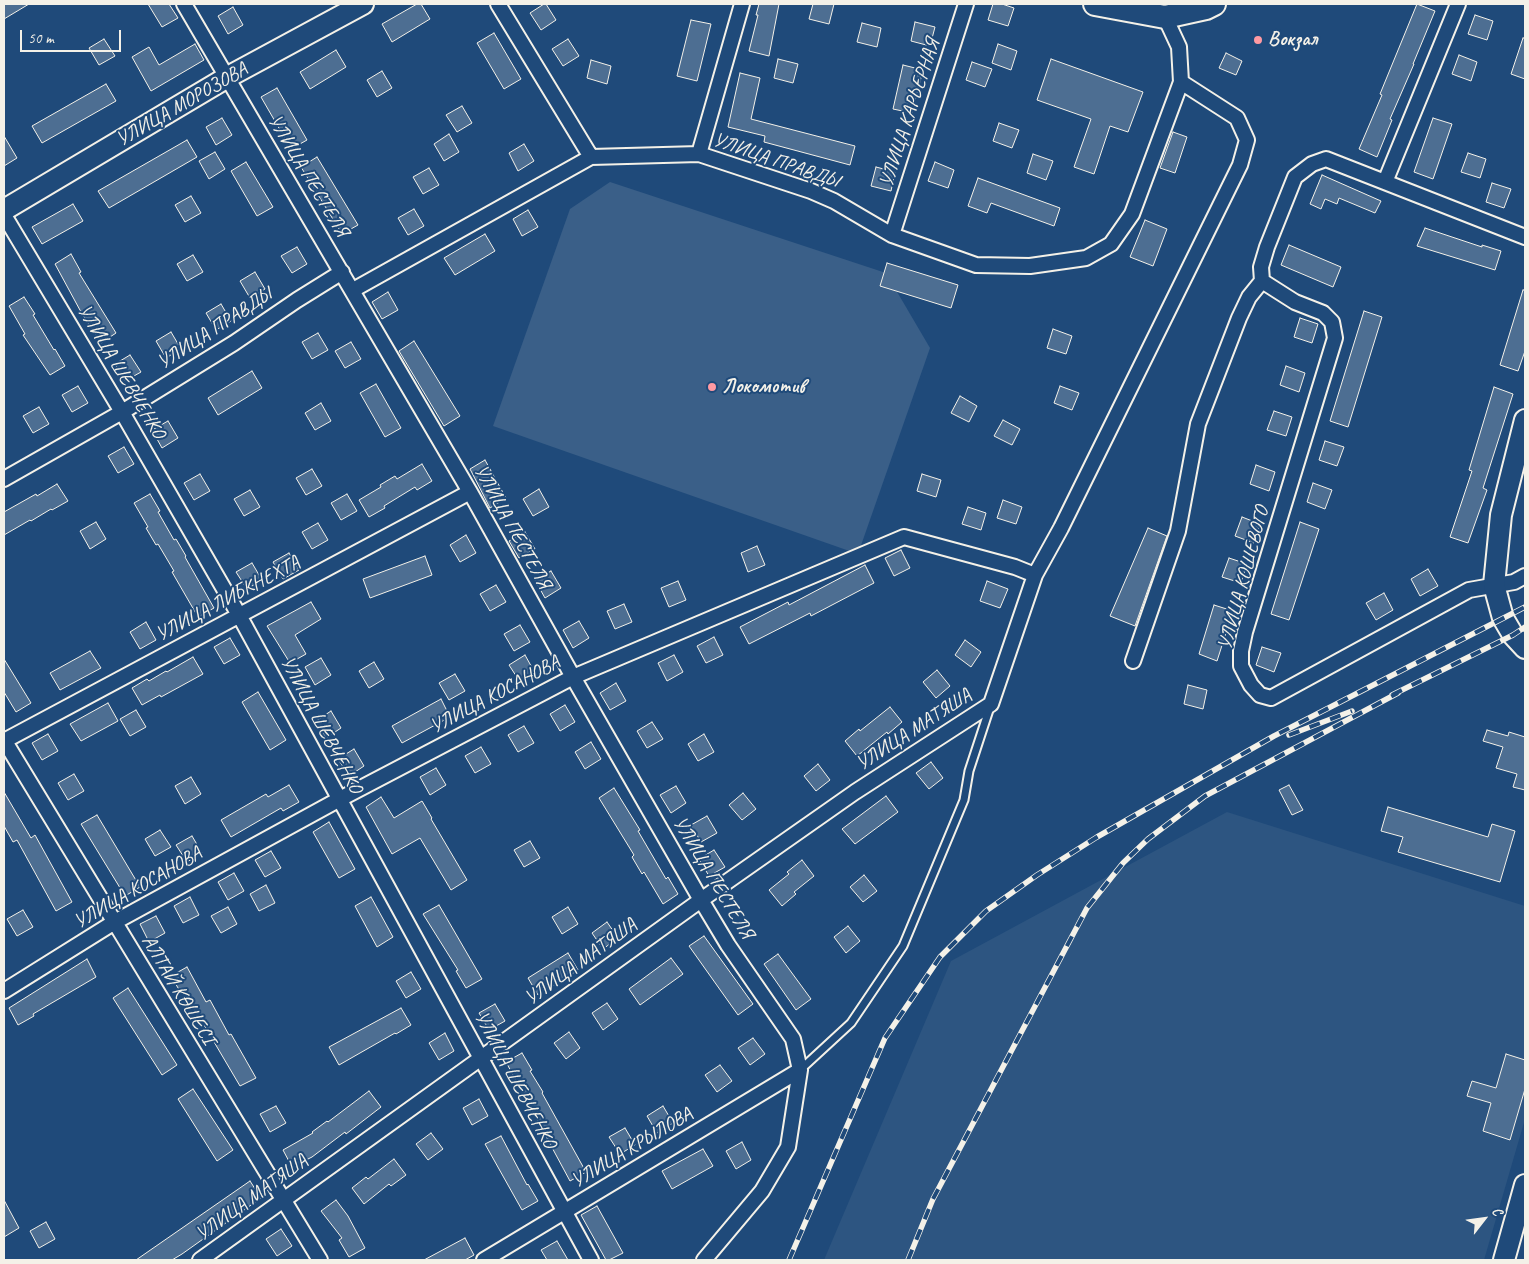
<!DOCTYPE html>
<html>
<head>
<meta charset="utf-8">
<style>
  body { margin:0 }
  #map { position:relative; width:1529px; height:1264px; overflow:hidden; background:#1f4a7a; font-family:Caveat,sans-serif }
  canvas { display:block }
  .frame { position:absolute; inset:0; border:5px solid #f4f1e8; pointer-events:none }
  .north { position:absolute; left:1459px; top:1194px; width:50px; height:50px; -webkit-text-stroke:4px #1f4a7a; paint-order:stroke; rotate:60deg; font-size:14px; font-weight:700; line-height:20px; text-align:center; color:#f4f1e8 }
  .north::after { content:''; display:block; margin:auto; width:18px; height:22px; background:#f4f1e8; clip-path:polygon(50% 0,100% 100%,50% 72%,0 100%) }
  .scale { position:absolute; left:20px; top:30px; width:101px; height:22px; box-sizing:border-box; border:2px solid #f4f1e8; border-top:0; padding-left:6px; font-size:15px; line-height:18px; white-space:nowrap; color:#f4f1e8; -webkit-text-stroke:4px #1f4a7a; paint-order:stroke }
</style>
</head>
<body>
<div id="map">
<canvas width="1529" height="1264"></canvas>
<div class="frame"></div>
<div class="north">С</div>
<div class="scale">50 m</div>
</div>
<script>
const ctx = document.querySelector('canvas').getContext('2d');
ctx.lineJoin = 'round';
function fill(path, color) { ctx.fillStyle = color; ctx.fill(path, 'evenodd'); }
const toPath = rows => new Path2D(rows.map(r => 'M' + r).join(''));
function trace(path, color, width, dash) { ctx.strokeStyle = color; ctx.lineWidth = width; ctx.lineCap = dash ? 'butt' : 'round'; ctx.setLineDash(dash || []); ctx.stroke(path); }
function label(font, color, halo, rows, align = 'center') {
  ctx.font = font + ' Caveat,sans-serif'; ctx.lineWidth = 4; ctx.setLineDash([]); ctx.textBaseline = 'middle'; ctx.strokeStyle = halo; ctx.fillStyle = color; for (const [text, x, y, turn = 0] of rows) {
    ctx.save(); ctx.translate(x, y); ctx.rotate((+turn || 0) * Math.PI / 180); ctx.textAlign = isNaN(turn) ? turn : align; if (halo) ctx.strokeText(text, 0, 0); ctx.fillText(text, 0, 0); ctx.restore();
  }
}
const built = toPath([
  [1227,812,1525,906,1525,1119,1484,1260,824,1260,951,961]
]);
const green = toPath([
  [610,182,886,273,930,348,858,554,493,426,570,209]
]);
const building = toPath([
  [4,4,29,4,4,19,4,4],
  [148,4,169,4,178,18,162,27,148,4],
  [417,4,421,4,430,19,392,42,382,24,417,4],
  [544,4,546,4,556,20,541,30,530,13,544,4],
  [759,4,779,4,769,56,749,51,758,15,756,15,759,4],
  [813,4,834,4,829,24,809,19,813,4],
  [993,4,1002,4,1014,8,1008,26,988,20,993,4],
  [1417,4,1435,11,1413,64,1414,64,1390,119,1392,120,1377,157,1359,149,1382,95,1380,94,1417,4],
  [233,7,243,25,228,34,218,16,233,7],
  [1475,15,1493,21,1487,40,1468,34,1475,15],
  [691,20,711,24,697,81,677,76,691,20],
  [915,22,935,27,930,46,911,41,915,22],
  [862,23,881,28,877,47,857,42,862,23],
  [494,33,521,79,504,89,477,43,494,33],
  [1523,38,1525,38,1525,79,1511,74,1523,38],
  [104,39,115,56,99,65,89,48,104,39],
  [568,39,579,56,563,66,552,49,568,39],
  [195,44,204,60,151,91,132,57,149,47,159,65,195,44],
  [998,44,1017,51,1011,70,992,63,998,44],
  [336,50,346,67,310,89,300,72,336,50],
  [1226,53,1242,61,1236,75,1219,68,1226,53],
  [1459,55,1477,62,1471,81,1452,74,1459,55],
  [778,59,798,64,793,83,774,78,778,59],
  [1051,59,1143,92,1128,132,1110,126,1094,174,1074,167,1091,119,1037,100,1051,59],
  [591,60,611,66,607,84,587,78,591,60],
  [972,62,992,69,985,87,966,80,972,62],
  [903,65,923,70,912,113,893,109,903,65],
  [382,71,392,88,377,97,367,80,382,71],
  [740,73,760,78,751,119,855,146,850,165,764,142,765,136,728,127,740,73],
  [106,84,116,101,42,143,32,126,106,84],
  [277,88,307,140,291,149,261,97,277,88],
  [462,106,472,123,457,132,446,115,462,106],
  [222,118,232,135,216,145,206,127,222,118],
  [1433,118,1452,124,1433,179,1414,172,1433,118],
  [999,123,1019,130,1012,148,993,141,999,123],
  [1173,132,1187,137,1175,173,1160,168,1173,132],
  [449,134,459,152,444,161,434,144,449,134],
  [4,136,17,158,4,166,4,136],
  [187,140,197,157,109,208,98,191,187,140],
  [524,144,534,161,518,171,509,153,524,144],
  [215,152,225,169,209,179,199,161,215,152],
  [1468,153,1486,159,1480,178,1461,172,1468,153],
  [1033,154,1053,161,1046,180,1027,173,1033,154],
  [317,157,358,225,342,234,301,167,317,157],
  [246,162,273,207,257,216,231,171,246,162],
  [935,162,954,170,948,188,928,181,935,162],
  [876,167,895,172,891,191,871,186,876,167],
  [429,168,439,185,423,194,413,177,429,168],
  [1322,175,1381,201,1375,213,1339,198,1337,204,1325,199,1321,209,1310,204,1322,175],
  [978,178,1060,208,1054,226,991,203,987,213,968,206,978,178],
  [1492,183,1511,189,1504,208,1486,202,1492,183],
  [191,196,201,213,185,222,175,205,191,196],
  [73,204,83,221,42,244,32,227,73,204],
  [414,209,424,226,408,235,398,218,414,209],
  [528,210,538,227,522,236,513,219,528,210],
  [1145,220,1167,229,1153,266,1130,257,1145,220],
  [1425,228,1482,247,1482,245,1501,251,1495,270,1417,246,1425,228],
  [485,234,495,251,455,275,444,258,485,234],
  [1289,245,1341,267,1333,287,1281,265,1289,245],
  [297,247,307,264,292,273,281,256,297,247],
  [71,254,81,272,79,273,116,333,101,343,81,312,55,264,71,254],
  [193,255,203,272,187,281,177,264,193,255],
  [887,263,958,285,951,308,880,286,887,263],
  [255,272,265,289,250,298,240,281,255,272],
  [1523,290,1525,290,1525,351,1518,371,1500,365,1523,290],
  [388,292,398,310,382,319,372,302,388,292],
  [24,297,35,314,33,315,54,350,55,349,65,366,50,375,23,335,25,334,9,306,24,297],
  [221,304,231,321,216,330,206,313,221,304],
  [1364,311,1382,317,1348,427,1330,421,1364,311],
  [1300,318,1318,324,1312,343,1294,337,1300,318],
  [1053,329,1072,336,1066,354,1047,348,1053,329],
  [171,332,181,349,166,358,156,341,171,332],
  [318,333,328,350,312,359,302,342,318,333],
  [414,341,460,416,444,426,399,351,414,341],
  [351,342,361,359,345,368,335,351,351,342],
  [130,355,141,372,125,381,115,364,130,355],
  [1286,366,1305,373,1299,392,1280,385,1286,366],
  [252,371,262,388,218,415,208,398,252,371],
  [376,384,401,428,385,437,360,393,376,384],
  [78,386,88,403,72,412,62,395,78,386],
  [1060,386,1079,393,1072,410,1054,403,1060,386],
  [1494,387,1513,394,1483,488,1487,490,1468,543,1450,537,1472,471,1469,470,1494,387],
  [960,396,977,406,969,422,951,413,960,396],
  [321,403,331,421,315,430,305,413,321,403],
  [39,407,49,424,33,433,23,416,39,407],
  [1274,411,1292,417,1286,436,1267,430,1274,411],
  [1003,420,1020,429,1012,445,994,436,1003,420],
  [168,421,178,438,162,448,152,430,168,421],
  [1325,441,1344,447,1337,466,1319,460,1325,441],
  [124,447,134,464,118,473,108,456,124,447],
  [485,460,506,498,490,508,470,469,485,460],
  [422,464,432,481,417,490,415,487,384,506,385,508,369,517,359,500,381,487,380,485,395,476,397,479,422,464],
  [1256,465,1275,472,1269,491,1250,484,1256,465],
  [312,469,322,486,306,495,296,478,312,469],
  [200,474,210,491,194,500,184,483,200,474],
  [922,474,941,480,936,497,917,491,922,474],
  [1313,483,1332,490,1325,509,1307,502,1313,483],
  [57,484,68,501,52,510,51,509,31,521,30,520,4,535,4,512,36,494,37,496,57,484],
  [539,489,549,507,533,516,523,499,539,489],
  [250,490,260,507,244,516,234,499,250,490],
  [150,494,160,511,158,512,174,540,176,539,186,556,185,557,214,608,198,617,172,572,174,571,158,544,156,545,146,528,148,527,134,503,150,494],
  [347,494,357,511,341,520,331,503,347,494],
  [1003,500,1022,507,1016,524,997,518,1003,500],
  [968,507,986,513,981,530,962,524,968,507],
  [1242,517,1260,524,1254,543,1235,536,1242,517],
  [96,522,106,539,90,549,80,531,96,522],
  [1300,522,1319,529,1289,620,1271,614,1300,522],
  [318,523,328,540,312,549,302,532,318,523],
  [1148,528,1167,536,1135,626,1110,616,1148,528],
  [525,532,535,549,519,558,509,541,525,532],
  [466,535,476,553,460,562,450,545,466,535],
  [757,546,765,565,748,572,741,553,757,546],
  [901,550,910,568,894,576,885,558,901,550],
  [289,553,299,570,283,579,273,562,289,553],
  [425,556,432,575,370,598,363,579,425,556],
  [1229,558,1247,564,1241,583,1222,577,1229,558],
  [252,563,262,580,247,589,236,572,252,563],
  [865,565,874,583,811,616,810,613,749,644,740,627,788,602,789,605,865,565],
  [1428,569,1438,586,1420,596,1411,579,1428,569],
  [551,571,561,588,545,598,535,580,551,571],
  [678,581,686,600,669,607,661,588,678,581],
  [987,581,1008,589,1000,608,980,601,987,581],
  [496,585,506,602,490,611,480,594,496,585],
  [1384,593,1393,610,1376,620,1366,603,1384,593],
  [311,602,321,619,295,635,306,654,290,663,267,626,311,602],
  [624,604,632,622,615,629,607,611,624,604],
  [1214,605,1233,611,1217,661,1199,654,1214,605],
  [579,621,589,638,573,648,563,630,579,621],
  [146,622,156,640,140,649,130,632,146,622],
  [520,625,530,642,514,651,504,634,520,625],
  [714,637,723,655,706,663,697,646,714,637],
  [230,638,240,655,224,664,214,647,230,638],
  [965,640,981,652,971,667,955,655,965,640],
  [1262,647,1281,653,1274,672,1256,665,1262,647],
  [90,651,101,668,60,690,50,673,90,651],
  [525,655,535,673,520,682,509,665,525,655],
  [674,655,683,672,667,681,658,663,674,655],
  [193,657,203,674,161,697,160,695,142,705,132,688,147,679,149,681,166,671,167,672,193,657],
  [321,658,331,675,315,685,305,667,321,658],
  [4,659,31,703,16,712,4,692,4,659],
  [374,662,384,679,369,688,359,671,374,662],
  [937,670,950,686,936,698,923,682,937,670],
  [455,674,465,691,449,700,439,683,455,674],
  [616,683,626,701,610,710,600,693,616,683],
  [1188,685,1207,690,1203,709,1184,704,1188,685],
  [258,692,286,740,270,750,242,702,258,692],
  [441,699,450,717,402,743,392,726,441,699],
  [108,703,118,721,81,741,70,724,108,703],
  [565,705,575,722,560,731,550,714,565,705],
  [890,707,902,722,888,734,887,732,857,756,845,741,859,729,860,731,890,707],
  [136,710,146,727,130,736,120,719,136,710],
  [331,711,341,728,326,738,316,721,331,711],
  [652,722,663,739,647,748,637,731,652,722],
  [524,726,534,743,518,752,508,735,524,726],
  [1487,730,1508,736,1509,732,1525,737,1525,790,1513,787,1517,774,1496,768,1503,747,1483,741,1487,730],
  [48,734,58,751,42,760,32,743,48,734],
  [704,734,714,752,698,761,688,744,704,734],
  [591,742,601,759,585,769,575,752,591,742],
  [481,747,491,764,475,773,465,756,481,747],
  [354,749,364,766,349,776,338,759,354,749],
  [931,762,943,778,929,789,916,773,931,762],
  [818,764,830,780,816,791,804,776,818,764],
  [436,768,446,785,430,795,420,777,436,768],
  [74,774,84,791,68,800,58,783,74,774],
  [191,777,201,794,185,804,175,786,191,777],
  [289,785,299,802,283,811,281,808,231,837,221,820,266,794,268,797,289,785],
  [1289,785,1303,810,1292,815,1279,790,1289,785],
  [676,786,686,803,671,813,660,795,676,786],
  [614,788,640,830,638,831,666,879,668,877,678,894,663,904,644,872,642,874,632,857,634,855,599,798,614,788],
  [4,792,31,838,35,835,72,902,56,911,17,840,13,842,4,826,4,792],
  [743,793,756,809,742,820,729,805,743,793],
  [886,796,898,812,855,844,842,829,886,796],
  [381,797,394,818,422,801,432,818,431,819,467,880,451,890,420,838,392,854,366,807,381,797],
  [1388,807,1488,837,1492,824,1515,831,1500,882,1398,852,1403,837,1381,831,1388,807],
  [97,815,140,887,125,896,81,824,97,815],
  [707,816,717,833,701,842,691,825,707,816],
  [329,822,355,869,339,878,313,832,329,822],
  [160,830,171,847,155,856,145,839,160,830],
  [192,836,202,853,187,862,176,845,192,836],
  [530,841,540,858,524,867,514,850,530,841],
  [714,850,725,867,709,876,699,859,714,850],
  [271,851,281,868,265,877,255,860,271,851],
  [802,860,814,876,794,892,796,894,782,906,769,890,789,874,787,872,802,860],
  [234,873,244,891,228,900,218,882,234,873],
  [864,875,877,891,863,902,850,887,864,875],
  [266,885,275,903,259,911,250,894,266,885],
  [190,897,199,915,183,923,174,906,190,897],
  [371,897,393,937,377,947,355,906,371,897],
  [439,905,482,979,466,988,456,971,458,970,423,914,439,905],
  [228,907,237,924,221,933,211,916,228,907],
  [568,907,578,924,562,934,552,917,568,907],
  [23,910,33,927,17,936,7,919,23,910],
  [156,916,165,933,149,942,140,924,156,916],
  [607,922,618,938,603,949,592,933,607,922],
  [848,926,860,941,846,953,834,937,848,926],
  [704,936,753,1004,738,1015,689,946,704,936],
  [568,953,578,970,538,995,528,978,568,953],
  [778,954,811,999,796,1010,764,964,778,954],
  [671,958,683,974,640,1005,629,989,671,958],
  [87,959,96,977,33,1014,34,1016,18,1025,9,1008,87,959],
  [187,967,206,1002,210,1000,229,1035,231,1034,256,1078,240,1086,184,991,181,993,171,976,187,967],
  [411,972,421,989,406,998,396,981,411,972],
  [128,988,177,1065,162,1075,113,998,128,988],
  [607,1003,618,1019,603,1030,592,1013,607,1003],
  [495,1004,505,1021,489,1030,479,1013,495,1004],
  [401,1008,411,1025,396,1034,395,1033,339,1065,329,1047,401,1008],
  [569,1032,580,1048,566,1059,554,1043,569,1032],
  [445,1033,454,1051,439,1060,429,1043,445,1033],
  [753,1038,765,1054,750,1065,738,1048,753,1038],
  [522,1053,532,1070,530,1071,543,1092,542,1093,586,1172,570,1181,506,1062,522,1053],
  [1506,1054,1525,1060,1525,1089,1510,1140,1483,1131,1491,1103,1467,1096,1472,1081,1496,1088,1506,1054],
  [720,1065,732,1081,717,1092,705,1075,720,1065],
  [193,1089,233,1150,217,1161,178,1099,193,1089],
  [369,1091,381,1107,346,1134,345,1132,312,1157,292,1167,283,1150,313,1133,312,1132,327,1121,328,1122,369,1091],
  [479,1099,488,1116,472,1125,463,1108,479,1099],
  [276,1106,286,1123,270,1132,260,1114,276,1106],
  [663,1106,673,1123,657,1133,647,1116,663,1106],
  [625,1128,635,1145,620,1154,609,1137,625,1128],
  [431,1133,443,1149,428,1160,416,1144,431,1133],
  [501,1136,527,1185,528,1184,538,1201,522,1210,485,1144,501,1136],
  [742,1142,751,1160,736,1169,726,1151,742,1142],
  [703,1149,713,1166,672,1189,662,1171,703,1149],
  [394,1159,406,1175,391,1186,389,1184,364,1204,352,1188,366,1177,368,1179,394,1159],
  [250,1181,261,1198,182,1254,172,1260,136,1260,250,1181],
  [4,1200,19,1228,4,1237,4,1200],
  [336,1200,348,1216,365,1248,349,1257,339,1240,342,1238,321,1211,336,1200],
  [597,1206,623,1253,609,1260,606,1260,581,1215,597,1206],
  [46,1222,55,1239,39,1248,30,1231,46,1222],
  [281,1229,292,1246,277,1256,266,1239,281,1229],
  [465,1238,474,1255,465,1260,424,1260,465,1238],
  [557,1241,568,1260,547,1260,541,1250,557,1241]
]);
const lane = toPath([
  [800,1070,851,1023,903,946,964,800,969,771,990,707]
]);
const street = toPath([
  [184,4,470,492,573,677,701,900,728,945,793,1039,800,1070,788,1147,762,1191,704,1260],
  [498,4,591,157],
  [699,154,742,4],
  [1385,182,1458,4],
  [4,215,122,412,239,615,591,1260],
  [892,235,966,4],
  [1262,281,1295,302,1323,313,1332,322,1335,338,1245,632,1241,651,1241,666,1251,685,1260,695,1271,698,1469,590,1514,582,1525,576],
  [353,290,591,157,699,154,811,191,834,201,892,235,976,265,1030,266,1086,258,1111,244,1132,214,1181,82,1179,47,1165,17],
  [4,479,122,412,234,343,297,300,342,272],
  [1133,661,1178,531,1198,424,1239,318,1249,297,1262,281,1261,267,1267,247,1295,177,1312,164,1326,159,1525,237],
  [4,740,320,1260],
  [4,741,470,492],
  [4,991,113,923,338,800,573,677,904,537,1015,567,1035,575],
  [200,1260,701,900,855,792,991,704,1035,575,1061,528,1240,165,1247,140,1237,118,1181,82],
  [484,1260,800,1070]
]);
const secondary = toPath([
  [4,210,226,78,363,4],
  [1525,420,1501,515,1494,585,1503,618,1513,635,1525,648],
  [1504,1260,1525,1185]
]);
const primary = toPath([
  [1095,4,1165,17,1206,8,1214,4]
]);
const rail = toPath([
  [1392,695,1513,635,1525,627],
  [1289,735,1352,711],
  [789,1260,885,1038,940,957,986,911,1037,875,1097,837,1274,736,1525,607],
  [908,1260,933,1199,1087,908,1123,863,1148,839,1205,796,1398,693]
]);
const markers = [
  [1258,40,5,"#ff9aa2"],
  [712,387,5,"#ff9aa2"]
];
const poiNames = [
  ["Вокзал",1268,40],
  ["Локомотив",722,387]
];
const streetNames = [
  ["УЛИЦА МОРОЗОВА",182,105,-30],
  ["УЛИЦА КАРЬЕРНАЯ",910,113,-72],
  ["УЛИЦА ПРАВДЫ",776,161,19],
  ["УЛИЦА ПЕСТЕЛЯ",308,176,59],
  ["УЛИЦА ПРАВДЫ",215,329,-33],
  ["УЛИЦА ШЕВЧЕНКО",121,372,59],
  ["УЛИЦА ПЕСТЕЛЯ",512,527,61],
  ["УЛИЦА КОШЕВОГО",1244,578,-75],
  ["УЛИЦА ЛИБКНЕХТА",228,599,-28],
  ["УЛИЦА КОСАНОВА",495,695,-28],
  ["УЛИЦА ШЕВЧЕНКО",321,725,62],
  ["УЛИЦА МАТЯША",914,730,-33],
  ["УЛИЦА ПЕСТЕЛЯ",713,878,59],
  ["УЛИЦА КОСАНОВА",138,888,-30],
  ["УЛИЦА МАТЯША",581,962,-36],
  ["АЛТАЙ КӨШЕСІ",178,990,59],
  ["УЛИЦА ШЕВЧЕНКО",515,1080,62],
  ["УЛИЦА КРЫЛОВА",632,1148,-31],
  ["УЛИЦА МАТЯША",252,1198,-36]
];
fill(built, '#2d5581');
fill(green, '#3a5f88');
fill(building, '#4d6e92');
trace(building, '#f4f1e8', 1);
trace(lane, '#f4f1e8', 11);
trace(street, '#f4f1e8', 18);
trace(secondary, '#f4f1e8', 24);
trace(primary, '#f4f1e8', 26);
trace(lane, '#1f4a7a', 7);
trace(street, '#1f4a7a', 14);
trace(secondary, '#1f4a7a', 20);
trace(primary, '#1f4a7a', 22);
trace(rail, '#f4f1e8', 5.5);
trace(rail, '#1f4a7a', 4, [11]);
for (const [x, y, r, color] of markers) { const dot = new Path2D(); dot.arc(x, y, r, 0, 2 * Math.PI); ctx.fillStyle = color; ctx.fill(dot); trace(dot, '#1f4a7a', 2); }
label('bold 20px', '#f4f1e8', '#1f4a7a', poiNames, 'left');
label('20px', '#f4f1e8', '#1f4a7a', streetNames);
</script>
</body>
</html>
